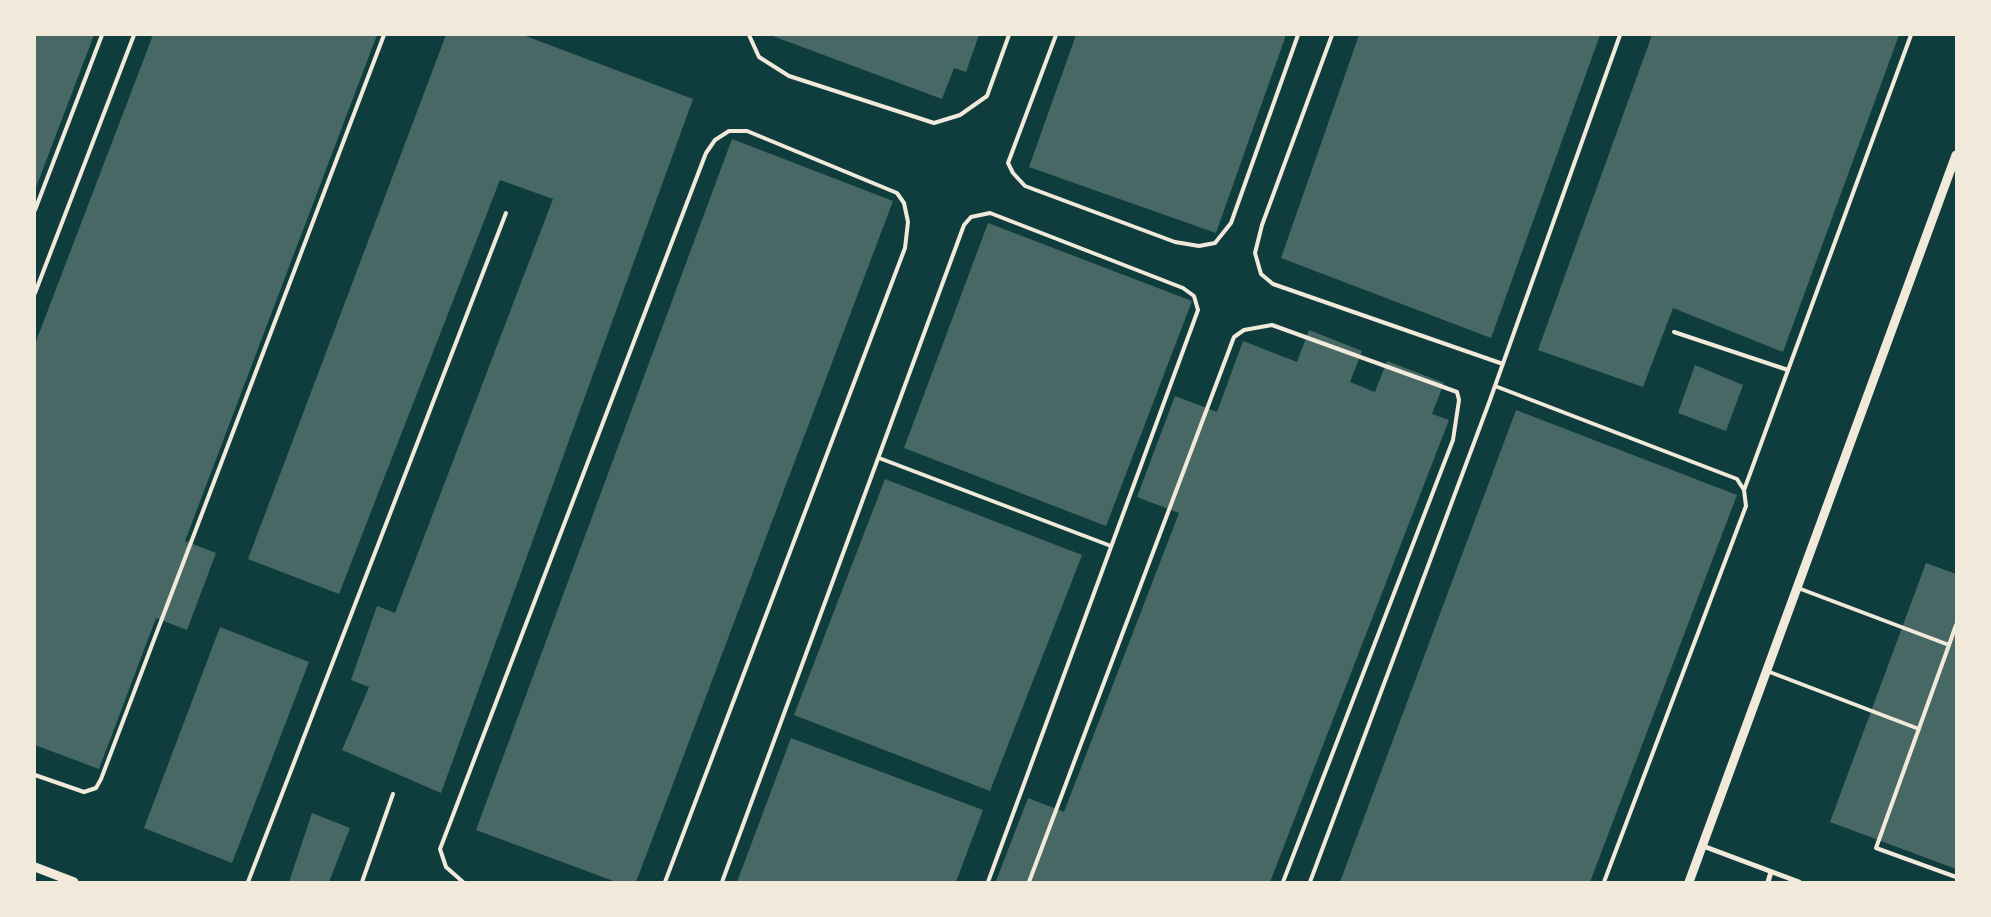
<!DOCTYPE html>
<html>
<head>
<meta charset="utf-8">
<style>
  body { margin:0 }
  #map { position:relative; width:1991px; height:917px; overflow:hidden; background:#0f3d3e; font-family:Quicksand,sans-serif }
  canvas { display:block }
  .frame { position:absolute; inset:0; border:36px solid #f1e9da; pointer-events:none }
</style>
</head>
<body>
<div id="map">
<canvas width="1991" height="917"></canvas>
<div class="frame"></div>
</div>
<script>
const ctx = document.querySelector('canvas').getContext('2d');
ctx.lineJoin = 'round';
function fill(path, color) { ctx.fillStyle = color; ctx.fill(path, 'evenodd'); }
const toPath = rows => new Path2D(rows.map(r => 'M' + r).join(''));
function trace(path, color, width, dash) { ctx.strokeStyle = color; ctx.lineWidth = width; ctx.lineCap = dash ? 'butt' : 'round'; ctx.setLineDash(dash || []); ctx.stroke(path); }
const building = toPath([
  [35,35,94,35,35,190],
  [153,35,377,35,185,541,216,553,187,630,156,618,99,769,35,745,35,344],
  [446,35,523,35,693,99,441,793,342,750,369,687,351,680,377,606,395,613,553,199,500,180,339,594,248,559],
  [770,35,979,35,966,72,954,68,942,99],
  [1076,35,1286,35,1216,233,1029,167],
  [1359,35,1600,35,1491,338,1281,258],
  [1652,35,1899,35,1783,352,1673,308,1643,387,1538,350],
  [732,139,893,201,636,882,616,882,476,830],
  [988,223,1192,301,1106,526,904,448],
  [1309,330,1362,351,1350,382,1375,392,1387,361,1444,383,1432,414,1449,420,1270,882,996,881,1028,798,1064,812,1179,513,1137,497,1175,396,1217,412,1243,341,1297,362],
  [1695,365,1743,385,1726,431,1678,413],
  [1516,410,1737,495,1590,882,1340,882],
  [885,479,1082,555,990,791,794,715],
  [1926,563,1956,574,1956,869,1830,822],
  [220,627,309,662,232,863,144,828],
  [791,738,983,810,956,882,737,882],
  [312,813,350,828,329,882,289,882]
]);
const service = toPath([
  [749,35,759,57,789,76,934,123,960,115,987,96,1009,35],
  [1056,35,1008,163,1013,173,1025,186,1175,242,1199,246,1215,243,1231,223,1298,35],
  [1332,35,1262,225,1255,253,1261,274,1273,284,1503,364],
  [35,210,102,35],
  [35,293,134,35],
  [1674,332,1788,370],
  [1495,386,1737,479,1744,490,1746,506,1604,882],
  [879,458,1111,546],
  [1744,490,1911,35],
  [1798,588,1949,645,1956,625],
  [1949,645,1876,848,1956,877],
  [1767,671,1919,729],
  [35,775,84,792,96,788,101,779,384,35],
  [248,882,506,213],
  [362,882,393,794],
  [463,882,446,867,440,849,706,153,715,140,729,131,747,131,897,193,904,203,908,222,905,248,665,882],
  [722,882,964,225,971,217,990,213,1183,288,1194,296,1198,310,988,882],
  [1029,882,1234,337,1244,330,1272,325,1457,392,1459,400,1453,440,1283,882],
  [1310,882,1490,400,1620,35]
]);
const minor = toPath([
  [1703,846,1799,882],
  [1768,882,1771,872]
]);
const tertiary = toPath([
  [35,867,74,882],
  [1689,882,1956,155]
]);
fill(building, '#486865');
trace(service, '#f1e9da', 4);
trace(minor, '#f1e9da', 5);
trace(tertiary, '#f1e9da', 9);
</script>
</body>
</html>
